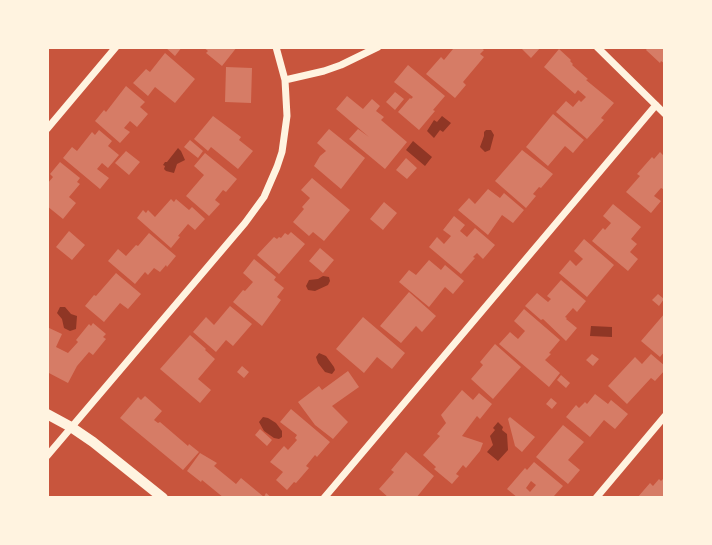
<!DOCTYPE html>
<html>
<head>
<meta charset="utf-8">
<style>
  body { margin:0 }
  #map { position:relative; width:712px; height:545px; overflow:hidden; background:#c8553d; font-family:"DejaVu Sans",sans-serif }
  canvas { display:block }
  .frame { position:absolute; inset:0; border:49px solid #fff3e0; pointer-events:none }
</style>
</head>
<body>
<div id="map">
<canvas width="712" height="545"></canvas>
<div class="frame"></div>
</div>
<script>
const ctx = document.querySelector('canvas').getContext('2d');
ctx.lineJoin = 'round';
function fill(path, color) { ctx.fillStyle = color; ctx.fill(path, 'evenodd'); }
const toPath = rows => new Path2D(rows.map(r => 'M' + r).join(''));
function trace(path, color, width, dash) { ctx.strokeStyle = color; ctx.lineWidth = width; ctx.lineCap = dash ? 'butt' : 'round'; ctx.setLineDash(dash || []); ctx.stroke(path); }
const water = toPath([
  [442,116,451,123,443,132,440,130,434,138,427,131,434,120,437,122],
  [486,130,491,130,494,135,490,150,485,152,480,147,484,136,484,132],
  [413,141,432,157,425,166,406,150],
  [178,148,181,151,185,160,177,164,174,173,166,171,164,169,165,166,163,165,165,162,167,162],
  [323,276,329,277,330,281,328,285,315,291,308,290,306,286,309,280,318,279],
  [60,307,65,307,71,314,77,316,76,329,70,331,64,328,62,319,57,313],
  [591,326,612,327,612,337,590,336],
  [319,353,326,356,334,367,335,370,332,374,325,372,318,363,316,357],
  [263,417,268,418,276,423,282,431,282,437,279,439,274,438,264,431,259,422],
  [498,422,503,427,502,430,507,434,508,450,498,461,487,452,493,445,490,436,495,430,493,428]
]);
const building = toPath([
  [165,47,182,47,175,56],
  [203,47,237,47,222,66,206,53,208,51],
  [451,47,480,47,484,50,480,54,484,57,463,82,466,85,455,98,426,74,441,57,444,60,453,49],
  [520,47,541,47,531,58],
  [648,47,665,47,665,64,661,61,660,63,646,50],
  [559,49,571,60,570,61,573,64,572,65,588,79,586,80,614,103,601,118,604,120,587,139,556,112,566,101,573,107,579,100,581,102,586,97,578,90,575,94,544,67],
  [165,53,195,79,175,103,155,87,148,96,133,83,146,69,150,72],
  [408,65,445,96,433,110,435,111,419,130,398,112,410,98,411,99,413,97,394,82],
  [226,67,252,68,251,103,225,102],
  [126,86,145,102,140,107,148,114,137,127,130,121,124,128,130,132,120,143,95,121,104,110,106,112],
  [395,92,404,99,395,110,386,102],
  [347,96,363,109,372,99,380,106,376,111,384,117,381,120,407,142,385,169,349,139,358,129,369,137,336,109],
  [553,114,584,140,573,153,565,146,548,166,526,147],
  [213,116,241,137,239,140,253,151,238,169,211,147,208,151,194,139],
  [329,129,365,158,341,189,314,166,320,156,326,151,317,143],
  [99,130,112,141,108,146,119,155,108,168,102,163,97,169,109,178,100,189,63,158,72,147,77,151,92,132,95,135],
  [190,140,203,151,198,158,184,147],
  [522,150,553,174,541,188,539,187,533,194,536,196,526,208,495,181],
  [126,151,140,162,129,175,115,163],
  [660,152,665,157,665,190,661,188,654,196,661,201,651,213,626,192,640,176,637,174,652,157,654,159],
  [205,153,237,179,226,192,223,190,215,200,220,204,209,216,186,196,204,175,194,166],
  [406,158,417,168,407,179,396,170],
  [60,162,80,178,77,182,80,184,69,197,76,203,63,219,47,206,47,184,53,177,50,174],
  [312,178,350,210,324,241,313,232,309,236,293,222,304,209,302,207,310,198,301,190],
  [488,189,500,198,504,193,524,210,513,223,502,215,488,235,458,210,469,198,475,204],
  [171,199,174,202,176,199,189,210,192,207,205,219,195,230,188,224,178,236,180,237,171,248,137,218,143,210,146,213,148,210,155,217],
  [384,202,397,213,383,230,370,219],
  [613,204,641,227,631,239,637,244,630,252,638,259,628,271,592,241,603,228,605,230,611,223,603,216],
  [454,216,465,225,460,231,467,237,475,228,495,245,483,259,477,253,473,257,475,258,461,274,429,247,437,237,444,244,451,236,443,230],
  [69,231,85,245,72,260,56,247],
  [291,232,305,244,279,274,257,255,274,237,277,239,279,237,281,238,285,233,288,235],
  [149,233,176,256,167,267,166,265,160,272,154,268,148,275,145,272,135,284,108,261,118,249,126,256,136,245,138,246],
  [584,239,614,265,587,297,559,273,570,260,576,266,583,259,574,251],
  [320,248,334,260,323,273,309,261],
  [254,259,276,277,274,280,284,288,277,297,281,300,262,326,233,302,243,290,245,291,253,282,243,273],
  [429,260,441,270,445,265,464,281,453,294,445,287,429,307,399,282,409,270,416,275],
  [116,273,141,294,128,309,120,303,104,322,85,306,94,295,96,296],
  [561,280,586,301,577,312,573,308,565,317,567,318,566,319,577,328,566,341,543,319,541,320,525,306,537,293,548,302,551,299,547,296],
  [409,292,436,316,422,332,416,326,401,343,380,326],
  [658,294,664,299,659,306,652,300],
  [230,306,252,324,233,346,226,340,216,352,193,332,206,317,214,325],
  [524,309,560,340,549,353,551,354,545,360,560,373,549,387,499,344,510,332,518,339,525,331,514,321],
  [665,313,665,351,660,357,641,341],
  [363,317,405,353,392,369,377,357,364,373,336,349],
  [93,323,106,334,103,337,106,339,93,355,89,352,77,366,68,383,47,372,47,327,62,334,56,347,68,353,78,342,76,340,89,324,91,326],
  [190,335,206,349,205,350,215,359,198,379,211,390,200,403,160,369],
  [495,344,521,367,493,399,471,379,483,365,480,362],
  [592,354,599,359,593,366,586,360],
  [651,354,665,366,665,370,655,381,651,378,627,404,608,386,635,357,642,364],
  [242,366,249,372,244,378,237,372],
  [348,371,359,387,332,406,348,422,333,439,315,425,298,402,319,386,322,390],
  [561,375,570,383,566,388,557,380],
  [462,390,473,400,479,393,492,404,480,419,477,416,462,436,483,443,480,451,466,468,463,465,456,474,459,476,452,484,434,469,436,467,423,455,440,436,437,434,446,423,441,415],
  [595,394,608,404,611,400,628,414,615,429,604,420,590,437,566,417,576,405,579,408,585,402,587,404],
  [145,396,162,411,154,420,158,423,160,422,188,446,189,444,199,452,183,470,120,418,138,397,141,400],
  [551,398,557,403,552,409,546,404],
  [291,409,330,442,317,457,315,455,306,466,309,468,296,483,294,482,287,490,276,480,283,472,270,462,284,446,288,450,297,440,295,438,297,435,280,422],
  [510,417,535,437,522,452,515,446,508,419],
  [563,425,584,442,568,460,580,470,568,484,536,457],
  [260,429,272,440,267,446,255,435],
  [406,452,434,476,416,498,389,498,379,489,394,472,391,470],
  [200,453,217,463,214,466,236,484,241,478,264,497,266,493,272,498,224,498,202,480,201,482,187,471],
  [534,462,563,486,554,496,556,498,518,498,507,489,525,468,527,470],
  [531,481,536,485,530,492,526,488],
  [665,477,665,498,637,498,650,483,653,486,659,479,661,481]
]);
const minor = toPath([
  [597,47,665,114],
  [285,80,324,71,341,65,378,47],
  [47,129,116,47],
  [47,456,245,223,264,197,277,167,282,152,287,116,285,80,276,47],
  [324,498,656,105],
  [596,498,665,416]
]);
const tertiary = toPath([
  [47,414,71,427,93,442,163,498]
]);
fill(water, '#8f3625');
fill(building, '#d67c66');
trace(minor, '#fff3e0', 7);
trace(tertiary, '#fff3e0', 10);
</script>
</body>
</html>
